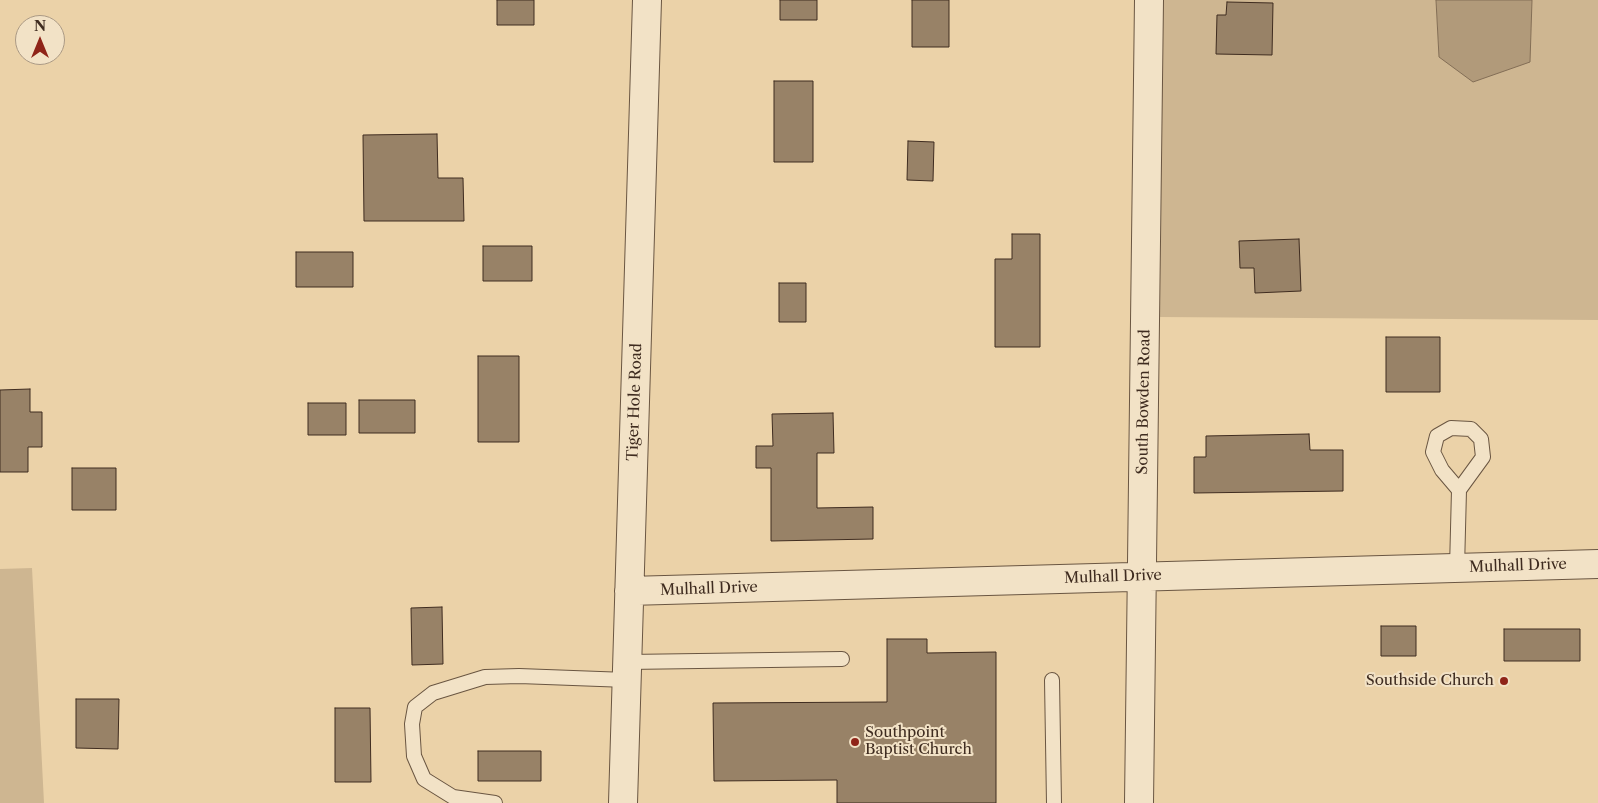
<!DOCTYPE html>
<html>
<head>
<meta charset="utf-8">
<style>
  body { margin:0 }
  #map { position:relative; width:1598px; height:803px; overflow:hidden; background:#ebd2a8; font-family:"Libre Caslon Text",serif }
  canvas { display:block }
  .north { position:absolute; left:15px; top:15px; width:50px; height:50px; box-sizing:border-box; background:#f2e2c6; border:1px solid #aa9984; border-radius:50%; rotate:0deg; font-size:14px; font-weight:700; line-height:20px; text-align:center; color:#3f2c20 }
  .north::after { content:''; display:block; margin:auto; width:18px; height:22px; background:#8f2418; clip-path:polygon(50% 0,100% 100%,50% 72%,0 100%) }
</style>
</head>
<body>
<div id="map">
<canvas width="1598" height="803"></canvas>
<div class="north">N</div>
</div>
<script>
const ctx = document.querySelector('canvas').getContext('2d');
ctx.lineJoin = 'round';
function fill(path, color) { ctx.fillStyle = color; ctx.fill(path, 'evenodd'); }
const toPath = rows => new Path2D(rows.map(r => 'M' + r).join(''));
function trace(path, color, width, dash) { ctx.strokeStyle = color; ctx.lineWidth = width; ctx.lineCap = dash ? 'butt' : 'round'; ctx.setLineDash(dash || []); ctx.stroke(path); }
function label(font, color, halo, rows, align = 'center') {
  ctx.font = font + ' "Libre Caslon Text",serif'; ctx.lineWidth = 4; ctx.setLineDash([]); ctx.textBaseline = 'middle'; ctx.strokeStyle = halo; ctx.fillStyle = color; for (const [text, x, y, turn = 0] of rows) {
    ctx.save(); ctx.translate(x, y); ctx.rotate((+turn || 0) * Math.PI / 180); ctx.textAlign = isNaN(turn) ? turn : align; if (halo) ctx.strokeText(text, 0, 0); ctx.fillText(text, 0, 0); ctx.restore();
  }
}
const green = toPath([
  [1162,0,1436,0,1439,57,1530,62,1532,0,1598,0,1598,320,1160,317],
  [32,568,44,803,0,803,0,569]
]);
const water = toPath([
  [1436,0,1532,0,1530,62,1473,82,1439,57,1436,0]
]);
const building = toPath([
  [497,0,534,0,534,25,497,25,497,0],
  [780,0,817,0,817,20,780,20,780,0],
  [912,0,949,0,949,47,912,47,912,0],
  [1227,2,1273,3,1272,55,1216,54,1217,15,1226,15,1227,2],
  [774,81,813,81,813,162,774,162,774,81],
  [437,134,438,178,463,178,464,221,364,221,363,135,437,134],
  [908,141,934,142,933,181,907,180,908,141],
  [1012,234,1040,234,1040,347,995,347,995,259,1012,259,1012,234],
  [1299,239,1301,291,1255,293,1254,268,1240,268,1239,241,1299,239],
  [483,246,532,246,532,281,483,281,483,246],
  [296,252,353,252,353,287,296,287,296,252],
  [779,283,806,283,806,322,779,322,779,283],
  [1386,337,1440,337,1440,392,1386,392,1386,337],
  [478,356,519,356,519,442,478,442,478,356],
  [30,389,30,412,42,412,42,447,28,447,28,472,0,472,0,390,30,389],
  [359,400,415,400,415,433,359,433,359,400],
  [308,403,346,403,346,435,308,435,308,403],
  [833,413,834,453,817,453,817,508,873,507,873,539,771,541,771,468,756,468,756,446,773,446,772,414,833,413],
  [1309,434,1310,450,1343,450,1343,491,1194,493,1194,457,1206,457,1206,436,1309,434],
  [72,468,116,468,116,510,72,510,72,468],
  [442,607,443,664,412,665,411,608,442,607],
  [1381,626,1416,626,1416,656,1381,656,1381,626],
  [1504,629,1580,629,1580,661,1504,661,1504,629],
  [887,639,927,639,927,653,996,652,996,803,837,803,837,780,714,781,713,703,887,702,887,639],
  [76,699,119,699,118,749,76,748,76,699],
  [335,708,370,708,371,782,335,782,335,708],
  [478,751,541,751,541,781,478,781,478,751]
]);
const service = toPath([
  [1457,568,1459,490,1483,457,1481,439,1471,429,1451,428,1437,436,1433,452,1442,470,1459,490],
  [627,662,842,659],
  [1052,680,1054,803],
  [495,803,453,797,424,779,414,756,412,724,415,707,433,693,485,677,519,676,627,680]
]);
const minor = toPath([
  [629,591,1598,564],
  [623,803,647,0],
  [1139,803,1149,0]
]);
const markers = [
  [1504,681,5,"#8f2418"],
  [855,742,5,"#8f2418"]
];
const streetNames = [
  ["Tiger Hole Road",635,402,-88],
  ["South Bowden Road",1144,402,-89],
  ["Mulhall Drive",1518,566,-2],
  ["Mulhall Drive",1113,577,-2],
  ["Mulhall Drive",709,589,-2]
];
const poiNames = [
  ["Southside Church",1494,681],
  ["Southpoint",865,733,"left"],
  ["Baptist Church",865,750,"left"]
];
fill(green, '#ceb691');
fill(water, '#b19a7a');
trace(water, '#836e56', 1);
fill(building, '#988267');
trace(building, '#3f2c20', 1);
trace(service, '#6a5642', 16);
trace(minor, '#6a5642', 30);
trace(service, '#f2e2c6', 14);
trace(minor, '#f2e2c6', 28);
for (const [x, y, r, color] of markers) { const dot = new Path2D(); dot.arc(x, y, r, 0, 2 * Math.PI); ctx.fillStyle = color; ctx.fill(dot); trace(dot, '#f2e2c6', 2); }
label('15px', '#3f2c20', '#f2e2c6', streetNames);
label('15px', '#3f2c20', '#f2e2c6', poiNames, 'right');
</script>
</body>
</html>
